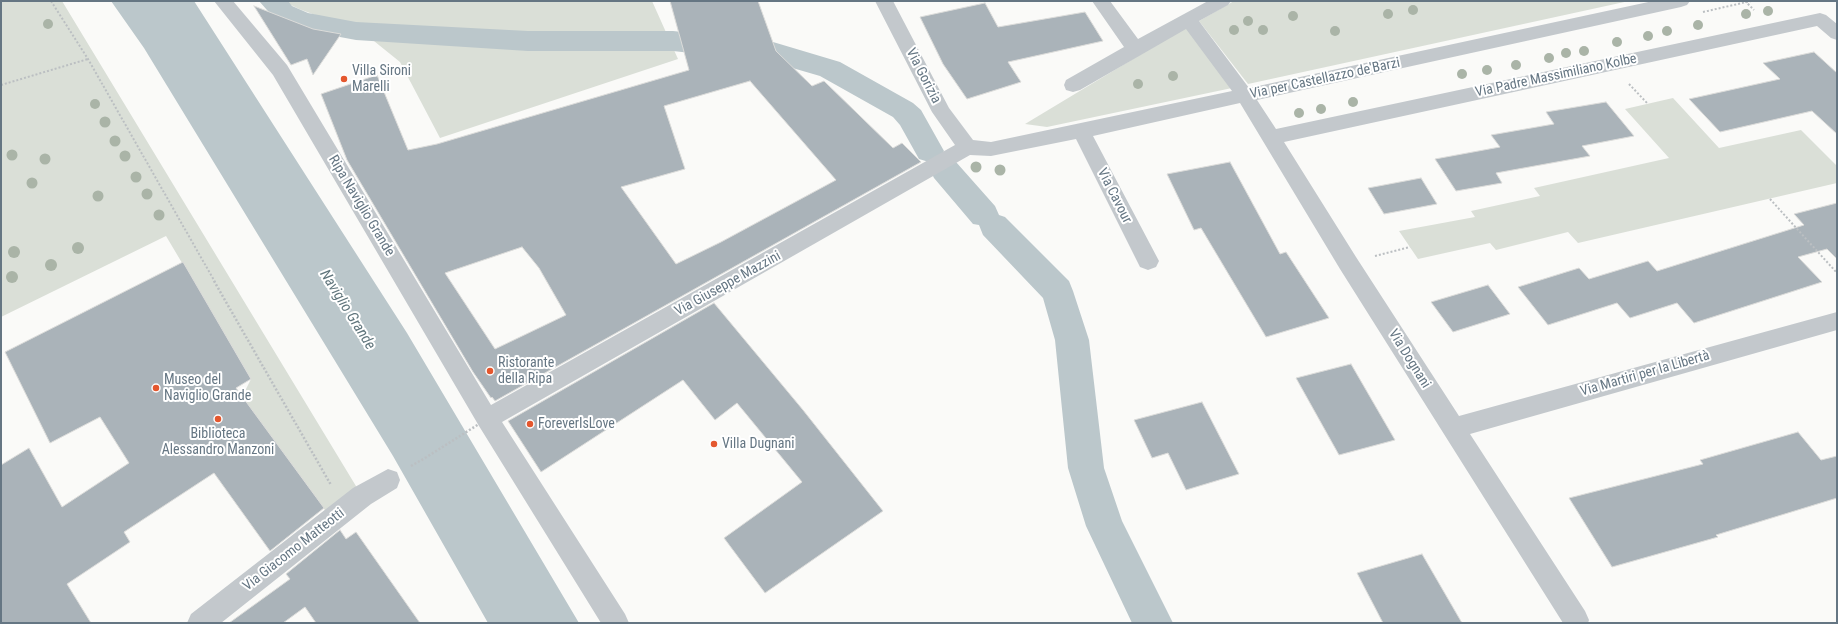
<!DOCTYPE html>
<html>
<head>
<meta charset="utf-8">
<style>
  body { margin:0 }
  #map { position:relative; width:1838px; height:624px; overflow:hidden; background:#fafaf8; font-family:"Roboto Condensed",sans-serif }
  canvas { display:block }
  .frame { position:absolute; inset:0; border:2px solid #657683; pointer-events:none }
</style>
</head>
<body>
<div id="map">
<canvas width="1838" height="624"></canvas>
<div class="frame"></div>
</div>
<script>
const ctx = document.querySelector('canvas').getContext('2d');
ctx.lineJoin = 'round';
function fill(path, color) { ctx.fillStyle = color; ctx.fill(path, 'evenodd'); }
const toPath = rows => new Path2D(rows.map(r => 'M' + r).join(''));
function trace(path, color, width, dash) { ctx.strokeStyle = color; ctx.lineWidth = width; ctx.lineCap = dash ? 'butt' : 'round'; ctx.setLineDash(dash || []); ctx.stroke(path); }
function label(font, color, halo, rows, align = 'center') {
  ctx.font = font + ' "Roboto Condensed",sans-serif'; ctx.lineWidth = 4; ctx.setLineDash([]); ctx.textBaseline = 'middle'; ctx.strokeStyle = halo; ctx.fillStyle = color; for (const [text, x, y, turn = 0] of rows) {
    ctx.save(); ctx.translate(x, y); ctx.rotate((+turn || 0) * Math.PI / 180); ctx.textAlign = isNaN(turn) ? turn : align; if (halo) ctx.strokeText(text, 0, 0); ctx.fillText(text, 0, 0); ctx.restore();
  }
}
const green = toPath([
  [1,1,62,1,362,496,330,517,242,397,251,379,166,236,1,317],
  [283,1,652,1,678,59,440,138,400,62,364,33,299,9],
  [1234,1,1629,1,1248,84,1199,21],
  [1186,27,1232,88,1047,127,1025,124],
  [1673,98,1719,148,1801,130,1837,166,1837,183,1578,243,1568,232,1496,250,1490,243,1418,259,1399,231,1475,217,1471,211,1540,196,1534,188,1669,158,1625,109]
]);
const water = toPath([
  [111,1,194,1,407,333,579,623,488,623,393,456,144,48]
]);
const canal = toPath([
  [259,1,288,1,292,6,308,13,356,22,528,31,673,31,773,42,840,62,913,103,921,110,944,151,939,159,929,162,919,159,900,125,893,117,820,76,772,62,673,51,528,51,356,40,292,28,274,18,259,1],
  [945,159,956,162,995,206,999,215,1005,217,1069,281,1073,291,1089,340,1104,468,1122,521,1173,623,1132,623,1086,526,1068,468,1055,340,1043,298,983,235,979,225,973,224,934,178,930,170,934,162,945,159]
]);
const building = toPath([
  [670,1,758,1,776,51,812,86,824,81,893,148,902,143,921,162,495,401,492,397,491,398,473,372,347,160,321,94,377,75,408,150,437,144,689,70,670,1],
  [750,81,836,180,721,242,676,264,621,187,685,169,664,106,750,81],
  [522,247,539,268,566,315,495,349,445,273,522,247],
  [985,3,998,27,1085,12,1103,41,1008,62,1021,82,967,99,943,64,920,17,985,3],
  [254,6,313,29,341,34,313,75,307,59,291,65,254,6],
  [1814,52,1837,73,1837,134,1812,111,1720,132,1689,99,1780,79,1763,63,1814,52],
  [1606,102,1634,136,1582,146,1590,156,1496,173,1502,183,1456,191,1435,159,1500,147,1491,135,1554,124,1546,112,1606,102],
  [1230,162,1280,254,1286,252,1329,318,1266,337,1201,228,1194,230,1167,174,1230,162],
  [1421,178,1437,204,1384,214,1368,188,1421,178],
  [1837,203,1837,259,1827,249,1798,257,1822,282,1694,323,1677,303,1630,318,1617,303,1548,325,1518,287,1579,268,1589,279,1648,261,1657,271,1804,225,1794,214,1837,203],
  [183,262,251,379,236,388,324,508,270,551,214,473,124,532,130,542,67,584,91,623,1,623,1,465,29,448,62,507,129,463,100,417,50,443,5,352,183,262],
  [1488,285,1510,314,1453,332,1431,302,1488,285],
  [714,303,803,410,883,511,765,593,724,538,802,482,737,403,715,420,683,380,541,472,508,421,714,303],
  [1351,364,1395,440,1339,455,1296,378,1351,364],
  [1202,402,1239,474,1186,490,1168,453,1152,458,1134,420,1202,402],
  [1798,432,1821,460,1837,456,1837,498,1716,535,1718,537,1612,567,1569,498,1703,464,1700,460,1798,432],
  [340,530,346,539,356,532,420,623,316,623,305,607,283,623,229,623,290,579,286,574,340,530],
  [1422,554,1462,623,1383,623,1357,573,1422,554]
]);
const pathFar1 = toPath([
  [51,1,88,59,215,282],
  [1745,1,1754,10],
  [1703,12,1751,1],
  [1629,84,1647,103],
  [1,85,88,59],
  [1770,199,1837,273],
  [1375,256,1410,247]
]);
const path = toPath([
  [214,281,331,485],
  [411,466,425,458]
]);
const minor = toPath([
  [214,1,233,1,287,65,491,405,955,145,932,112,875,1,893,1,949,108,973,140,991,142,1232,91,1186,29,1080,90,1073,92,1066,90,1064,85,1066,80,1124,47,1092,1,1110,1,1138,39,1208,1,1231,1,1228,5,1199,21,1249,88,1653,1,1690,1,1687,5,1681,7,1257,100,1276,129,1820,13,1826,15,1837,24,1837,40,1831,38,1817,26,1284,142,1356,257,1459,416,1837,312,1837,330,1470,434,1585,611,1589,620,1588,623,1563,623,1340,269,1240,103,1093,136,1159,261,1156,267,1148,270,1140,267,1076,139,991,156,970,155,502,422,625,614,629,623,601,623,479,426,273,75,214,1],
  [388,469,397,472,400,480,397,488,371,504,221,623,187,623,191,614,353,488,388,469]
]);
const pathBridge = toPath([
  [425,458,479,424]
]);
const trees = [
  [1413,10,5],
  [1768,11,5],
  [1388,14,5],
  [1746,14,5],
  [1293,16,5],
  [1248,21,5],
  [48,24,5],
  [1698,25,5],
  [1234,30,5],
  [1263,30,5],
  [1335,31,5],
  [1667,31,5],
  [1648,36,5],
  [1617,42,5],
  [1584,51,5],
  [1566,53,5],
  [1549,58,5],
  [1516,65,5],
  [1487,70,5],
  [1462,74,5],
  [1173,76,5],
  [1138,84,5],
  [1353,102,5],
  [95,104,5],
  [1321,109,5],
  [1299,113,5],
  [105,122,5.5],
  [115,141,5.5],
  [12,155,5.5],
  [125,156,5.5],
  [45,159,5.5],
  [976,167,5.5],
  [1000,170,5.5],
  [136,177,5.5],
  [32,183,5.5],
  [147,194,5.5],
  [98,196,5.5],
  [159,215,5.5],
  [78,248,6],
  [14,252,6],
  [51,265,6],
  [12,277,6]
];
const markers = [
  [344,79,4,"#e4572e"],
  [490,371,4,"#e4572e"],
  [156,388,4,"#e4572e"],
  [218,419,4,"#e4572e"],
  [530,424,4,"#e4572e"],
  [714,444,4,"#e4572e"]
];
const poiNames = [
  ["Villa Sironi",352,71],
  ["Marelli",352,87],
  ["Ristorante",498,363],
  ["della Ripa",498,379],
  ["Museo del",164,380],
  ["Naviglio Grande",164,396],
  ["ForeverIsLove",538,424],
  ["Biblioteca",218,434,"center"],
  ["Alessandro Manzoni",218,450,"center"],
  ["Villa Dugnani",722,444]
];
const streetNames = [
  ["Via Gorizia",923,76,63],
  ["Via Padre Massimiliano Kolbe",1556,76,-12],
  ["Via per Castellazzo de'Barzi",1325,79,-12],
  ["Via Cavour",1114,196,63],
  ["Ripa Naviglio Grande",361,206,59],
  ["Via Giuseppe Mazzini",728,284,-29],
  ["Via Dognani",1409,359,58],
  ["Via Martiri per la Libertà",1645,374,-16],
  ["Via Giacomo Matteotti",294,550,-38]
];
const waterNames = [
  ["Naviglio Grande",347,310,58]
];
fill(green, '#dadfd7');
fill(water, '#bbc7cb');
fill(canal, '#bbc7cb');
fill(building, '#aab3b9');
trace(building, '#dcdcda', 1);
trace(pathFar1, '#bbbfc2', 2, [2, 2]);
trace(path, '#bbbfc2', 2.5, [2, 2]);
fill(minor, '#c3c8cc');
trace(pathBridge, '#bbbfc2', 2.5, [2, 2]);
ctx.fillStyle = '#aab4a7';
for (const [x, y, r] of trees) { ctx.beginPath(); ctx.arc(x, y, r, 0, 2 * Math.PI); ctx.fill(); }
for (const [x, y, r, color] of markers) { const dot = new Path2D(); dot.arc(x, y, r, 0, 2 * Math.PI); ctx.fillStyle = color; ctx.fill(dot); trace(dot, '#fff', 1.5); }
label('14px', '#657683', '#fff', poiNames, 'left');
label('14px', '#657683', '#fff', streetNames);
label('italic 15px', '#60757c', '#fff', waterNames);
</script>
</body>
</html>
